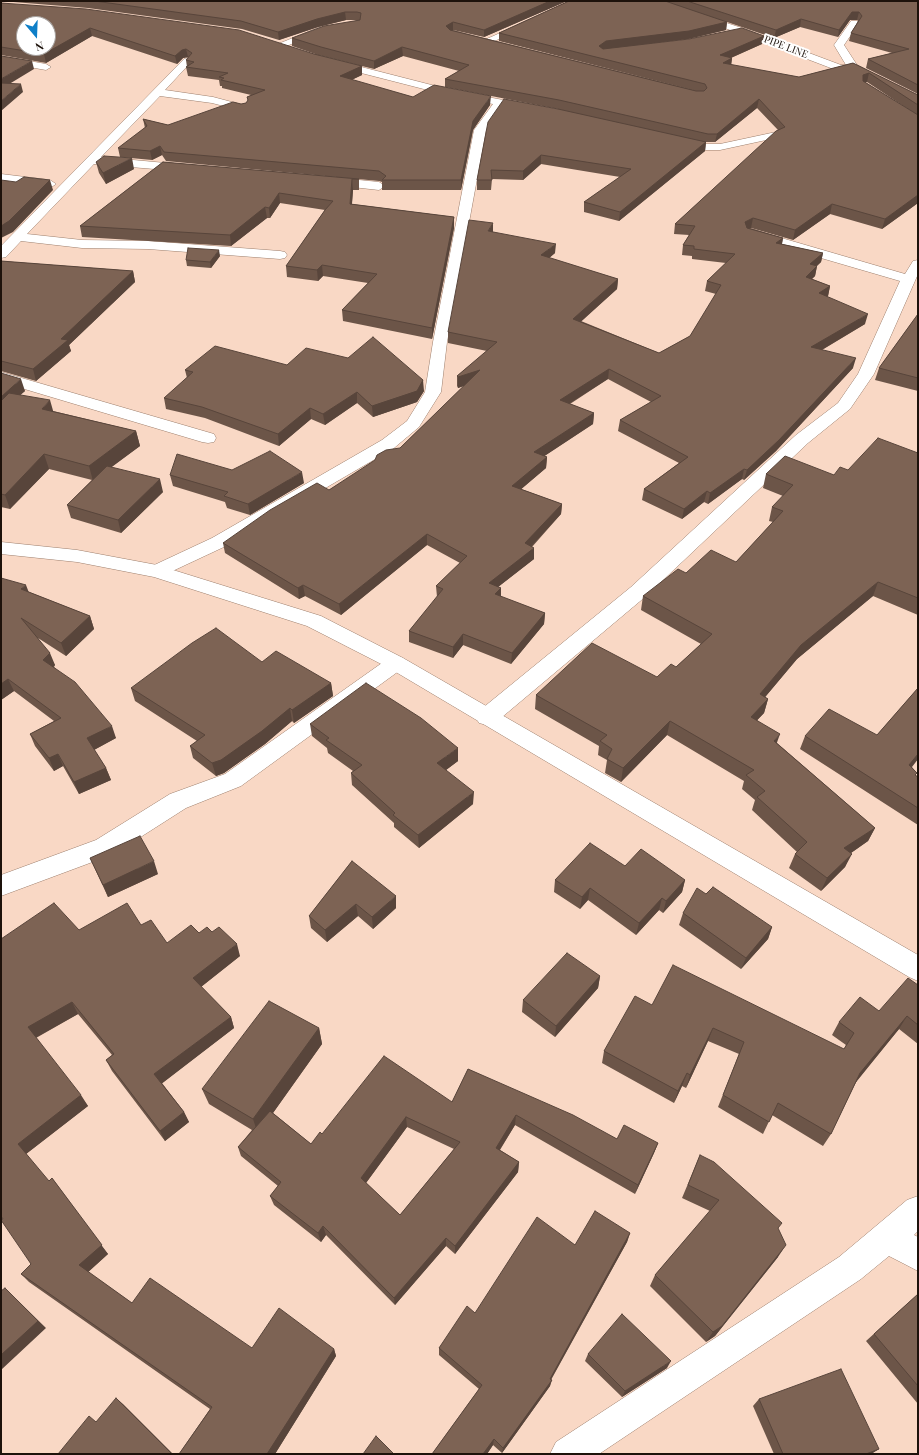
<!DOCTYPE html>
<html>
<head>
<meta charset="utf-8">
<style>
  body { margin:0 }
  #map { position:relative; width:919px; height:1455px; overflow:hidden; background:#f9d8c5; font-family:"Playfair Display",serif }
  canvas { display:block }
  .frame { position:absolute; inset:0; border:2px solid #1d120b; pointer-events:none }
  .north { position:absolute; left:16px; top:16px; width:40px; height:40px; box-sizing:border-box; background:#fff; border:1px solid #a5a09d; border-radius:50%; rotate:161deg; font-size:11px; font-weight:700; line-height:16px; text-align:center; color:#1d120b }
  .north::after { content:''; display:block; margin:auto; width:14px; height:18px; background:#0e7fc8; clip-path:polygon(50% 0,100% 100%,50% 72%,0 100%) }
</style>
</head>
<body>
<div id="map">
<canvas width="919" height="1455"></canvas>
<div class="frame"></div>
<div class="north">N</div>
</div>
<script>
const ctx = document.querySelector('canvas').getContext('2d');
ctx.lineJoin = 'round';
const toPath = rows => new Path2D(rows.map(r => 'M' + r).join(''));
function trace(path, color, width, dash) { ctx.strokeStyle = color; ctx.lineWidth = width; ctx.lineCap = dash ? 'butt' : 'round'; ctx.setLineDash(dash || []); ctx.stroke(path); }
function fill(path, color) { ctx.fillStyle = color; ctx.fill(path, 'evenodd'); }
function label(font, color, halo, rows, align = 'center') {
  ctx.font = font + ' "Playfair Display",serif'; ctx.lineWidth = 4; ctx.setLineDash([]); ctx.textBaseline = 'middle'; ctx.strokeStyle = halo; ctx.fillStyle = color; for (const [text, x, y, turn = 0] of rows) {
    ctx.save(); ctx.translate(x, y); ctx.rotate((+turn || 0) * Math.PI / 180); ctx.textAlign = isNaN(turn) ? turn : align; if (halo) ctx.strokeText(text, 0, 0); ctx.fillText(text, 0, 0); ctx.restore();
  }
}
const minor = toPath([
  [571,1,582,1,488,44,485,45,480,42,571,1],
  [646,1,659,1,745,29,841,65,846,65,834,45,851,21,857,21,859,23,844,45,857,65,918,96,918,103,851,70,836,70,739,33,646,1],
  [320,27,325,30,323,32,281,48,278,49,273,46,320,27],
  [1,56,46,64,51,67,46,70,1,62,1,56],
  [187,58,192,61,165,90,213,97,247,106,248,108,247,110,243,111,212,103,160,96,101,157,187,165,193,169,191,172,94,164,27,234,82,240,148,241,280,251,285,252,287,255,285,258,280,259,148,249,82,248,21,241,6,257,1,258,1,246,184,59,187,58],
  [334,60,455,91,530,105,535,108,530,111,502,106,486,130,447,342,441,392,419,427,394,448,226,546,164,575,157,577,150,575,147,571,150,567,212,538,382,440,407,421,425,392,433,342,474,130,493,104,455,97,330,65,329,63,330,61,334,60],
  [776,132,780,133,782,135,780,137,720,150,706,150,673,143,671,141,677,138,706,144,720,144,776,132],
  [1,174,50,180,56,184,50,188,1,182,1,174],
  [329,177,379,182,385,186,379,190,325,184,323,181,325,178,329,177],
  [754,230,905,274,913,261,918,260,918,274,874,374,850,409,808,443,645,597,495,723,487,725,479,723,476,717,479,711,631,587,796,435,838,403,858,374,900,281,749,237,747,234,754,230],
  [1,372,214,434,216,438,214,442,208,443,202,442,1,382,1,372],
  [396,656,403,658,406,663,403,668,241,786,186,808,114,854,1,896,1,875,96,840,170,794,225,774,389,658,396,656],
  [918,1196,918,1231,914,1235,918,1237,918,1271,889,1256,861,1279,599,1454,550,1454,556,1442,839,1257,907,1200,918,1196]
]);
const tertiary = toPath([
  [1,542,77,550,157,565,321,616,403,658,918,955,918,981,909,977,389,668,307,626,154,577,77,562,1,554,1,542]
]);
const wall = toPath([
  [1,1,567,1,484,37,453,30,452,30,697,91,499,41,499,33,569,1,918,1,918,94,866,68,868,59,892,53,849,41,851,33,858,21,857,20,850,20,838,37,800,27,774,38,727,22,726,30,688,39,624,47,764,36,762,44,731,58,732,58,731,65,799,77,853,63,918,95,918,203,882,229,830,214,793,240,751,228,750,228,783,238,782,244,823,253,821,262,817,266,815,276,812,279,830,286,828,296,827,297,865,324,822,350,853,368,776,451,744,480,742,479,708,504,704,502,682,519,642,500,644,489,679,463,618,431,620,420,651,402,608,379,570,404,594,413,593,424,544,456,547,457,546,468,521,489,562,504,561,514,532,547,534,559,498,587,501,588,501,597,545,613,544,624,511,664,463,645,453,658,409,642,409,631,437,597,436,586,460,563,427,545,341,615,305,596,299,599,225,553,223,543,329,490,400,448,464,386,458,388,457,386,457,376,487,351,448,343,448,332,493,232,555,253,549,258,618,279,617,289,581,321,659,353,690,336,716,294,705,291,707,281,726,263,692,259,692,256,682,255,683,245,689,235,674,234,675,224,778,130,757,108,715,142,706,142,705,151,619,221,584,212,584,202,620,177,541,164,523,180,492,179,491,190,477,190,477,180,558,109,445,87,445,79,459,71,403,56,374,69,321,56,292,46,292,38,358,20,346,20,318,27,279,40,242,29,88,8],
  [865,82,867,82,917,115],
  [1,3,314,54,362,66,362,75,351,80,413,97,490,105,473,130,461,190,382,190,382,182,379,181,166,161,162,155,152,160,120,157,118,148,145,128,143,119,168,125,246,103,248,101,247,97,251,95,222,88,222,86,220,86,219,80,188,76,186,67,187,67,186,60,188,57,183,58,177,64,92,36,46,63,1,55],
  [96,162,134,169,106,184,99,173],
  [163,162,359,179,359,190,353,190,352,204,454,217,454,228,432,339,343,321,342,310,368,283,323,276,318,281,287,277,286,266,325,210,280,203,270,218,267,218,231,246,82,237,80,226],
  [220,256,211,268,187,266,186,260],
  [1,261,133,271,135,282,69,345,71,351,36,381,1,371],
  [918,314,918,391,875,380,879,368],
  [287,365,424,391,417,402,373,417,357,403,325,425,311,419,279,446,205,418,166,409,164,398,187,378,185,370],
  [1,373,25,391,20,395,53,411,136,431,140,446,111,467,163,492,121,533,71,518,67,505,92,480,49,469,10,509,1,507],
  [918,453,918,615,873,596,797,659,765,697,768,699,764,713,757,720,777,743,875,828,868,841,851,853,845,867,821,891,789,868,795,854,797,852,752,810,755,800,742,789,744,781,667,735,621,782,605,773,607,760,598,755,599,746,535,709,536,695,657,677,676,667,701,644,641,610,643,596,686,573,736,562,773,522,769,521,772,507,783,496,763,488,766,474,834,475,848,470],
  [232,470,304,483,250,515,227,508,225,502,173,486,170,475],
  [1,578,29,592,90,616,94,629,66,656,38,638,55,665,54,667,116,738,94,750,106,768,111,780,79,794,63,766,54,771,35,746,30,734,54,721,14,691,1,700],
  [262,662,331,683,333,696,294,723,292,721,265,744,224,773,216,776,193,758,190,746,197,741,135,701,131,688],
  [918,688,918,759,912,767,917,773,915,775,918,777,918,825,800,749,805,736,877,735],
  [310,724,458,761,446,770,473,804,419,848,394,827,394,823,352,785,351,773,353,771,328,753,327,748,312,736],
  [90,858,158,874,108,897],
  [352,861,396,908,373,929,358,916,327,942,311,928,309,916],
  [625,866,685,880,682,892,663,913,659,910,636,935,588,900,580,909,554,892,555,880],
  [706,894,772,927,768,939,741,969,679,925,683,913],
  [141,925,167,943,199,933,212,932,240,956,201,987,231,1017,234,1028,162,1083,184,1112,189,1122,165,1141,112,1071,106,1060,112,1055,78,1014,36,1038,88,1106,26,1154,108,1254,88,1272,132,1303,252,1348,334,1349,336,1356,275,1454,179,1454,210,1409,29,1282,21,1274,31,1264,3,1219,1,939,79,930],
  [600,976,598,988,555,1037,522,1012,523,1000],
  [918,985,918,1044,899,1029,857,1080,831,1134,823,1146,772,1115,763,1134,718,1107,739,1054,708,1041,686,1088,682,1086,674,1103,602,1063,604,1051,652,1005,844,1049,846,1045,832,1035,839,1022,879,1011],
  [319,1028,322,1044,273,1113,311,1144,322,1134,452,1102,468,1069,617,1139,658,1143,654,1153,635,1194,515,1125,500,1150,519,1162,518,1172,455,1254,446,1246,395,1305,326,1235,321,1242,274,1205,270,1196,278,1186,241,1156,238,1147,252,1130,209,1104,202,1089],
  [407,1127,454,1149,400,1215,366,1183],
  [700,1155,778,1229,778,1257,715,1336,706,1342,650,1286,655,1275,710,1211,682,1198],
  [630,1233,627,1242,551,1380,550,1386,502,1453,493,1445,487,1454,432,1454,479,1389,439,1355,439,1348,475,1313,575,1245],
  [918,1294,918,1404,866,1341],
  [588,1354,667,1368,622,1397,585,1361],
  [759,1399,879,1449,871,1454,774,1454,753,1406]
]);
const shadedWall = toPath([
  [550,1,567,1,484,37,484,30],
  [345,12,346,20,318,27,279,40,278,32,317,19],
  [852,12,859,12,857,20,850,20,838,37,839,30],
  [801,19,800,27,774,38,776,30],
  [453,22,453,30,447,34,446,26],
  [727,22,726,30,688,39,605,50,598,54,599,46,606,41],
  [90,28,92,36,46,63,44,54],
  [764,36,762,44,719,63,720,55],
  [402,47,403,56,374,69,374,61],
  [186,49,188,57,183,58,177,64,175,56,182,50],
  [732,58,731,66,723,63],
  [32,61,34,69,1,89,1,79],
  [362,66,362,75,341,85,340,76],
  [869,73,867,82,861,83,863,75],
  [21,84,23,92,1,111,1,101],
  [491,96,490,105,473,130,461,190,461,180,473,121],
  [759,99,757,108,715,142,717,134],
  [706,142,705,151,619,221,620,212],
  [160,146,162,155,152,160,150,151],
  [541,155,541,164,523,180,523,171],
  [132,158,134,169,106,184,103,173],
  [352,179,353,190,351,214,350,204],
  [50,180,53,190,13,232,1,238,1,226],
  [279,193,280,203,270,218,269,208],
  [918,195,918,203,882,229,885,219],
  [832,204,830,214,793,240,795,230],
  [265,207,267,218,231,246,230,235],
  [454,217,454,228,432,339,432,328],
  [753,218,751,228,743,232,745,222],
  [493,223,493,233,488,231],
  [783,238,781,248,776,243],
  [556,244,555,253,541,265,541,255],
  [219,250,220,256,211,268,210,262],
  [823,253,821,262,808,274,810,264],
  [322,265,323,276,318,281,317,270],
  [817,266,815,276,803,287,806,277],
  [133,271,135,282,69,345,71,351,36,381,33,369,61,339],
  [618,279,617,289,573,329,573,319],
  [830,286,828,296,816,303,819,293],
  [868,314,865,324,808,358,811,347],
  [856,358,853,368,776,451,744,480,747,470],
  [609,369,608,379,559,410,560,400],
  [480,370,480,380,458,388,458,377],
  [21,379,25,391,1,412,1,397],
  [423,380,424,391,417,402,373,417,372,406],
  [357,392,357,403,325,425,323,414],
  [50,400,54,414,42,409],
  [310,408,311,419,279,446,278,434],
  [594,413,593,424,534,463,534,452],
  [136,431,140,446,93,481,89,466],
  [44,454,49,469,10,509,5,495],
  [547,457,546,468,512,497,512,486],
  [744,469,742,479,708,504,710,493],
  [302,472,304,483,250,515,248,504],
  [160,479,163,492,121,533,118,520],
  [707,491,704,502,682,519,684,509],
  [562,504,561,514,524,554,525,543],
  [427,534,427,545,341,615,339,604],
  [534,548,534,559,489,594,489,583],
  [878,582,873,596,797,659,756,708,760,694,801,645],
  [26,585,31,598,21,589],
  [303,585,305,596,299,599,298,588],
  [501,588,501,599,495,594],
  [545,613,544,624,511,664,512,653],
  [90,616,94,629,66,656,61,643],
  [463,634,463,645,453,658,453,647],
  [50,653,55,665,48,672,43,660],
  [8,679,14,691,1,700,1,684],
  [331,683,333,696,294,723,292,710],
  [768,699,764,713,747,731,751,717],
  [290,708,292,721,265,744,224,773,216,776,212,763],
  [670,721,667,735,621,782,623,768],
  [112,726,116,738,92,751,87,738],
  [780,734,775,748,774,741],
  [458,748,458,761,438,776,437,763],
  [58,754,63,766,54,771,49,758],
  [918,754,918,759,903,777,909,765],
  [106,768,111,780,79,794,74,782],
  [474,792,473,804,419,848,418,835],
  [875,828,868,841,838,862,844,848],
  [852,854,845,867,821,891,827,878],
  [154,861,158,874,108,897,103,885],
  [685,880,682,892,663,913,666,901],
  [590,888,588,900,580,909,582,897],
  [396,896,396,908,373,929,372,917],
  [662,898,659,910,636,935,639,923],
  [356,904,358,916,327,942,325,930],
  [772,927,768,939,741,969,746,958],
  [237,944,240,956,197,990,193,978],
  [600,976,598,988,555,1037,556,1026],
  [72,1002,78,1014,35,1038,28,1027],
  [907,1016,899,1029,853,1086,860,1073],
  [231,1017,234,1028,160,1085,154,1074],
  [319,1028,322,1044,258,1134,253,1119],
  [713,1028,708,1041,686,1088,690,1075],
  [687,1073,682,1086,674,1103,678,1091],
  [81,1095,88,1106,26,1154,18,1144],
  [184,1112,189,1122,165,1141,160,1131],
  [516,1115,515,1125,495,1157,496,1148],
  [406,1117,407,1127,363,1187,361,1178],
  [658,1143,654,1153,635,1194,638,1185],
  [519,1162,518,1172,455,1254,455,1246],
  [52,1178,108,1254,86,1274,79,1265],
  [323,1226,326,1235,321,1242,318,1233],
  [630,1233,627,1242,550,1381,552,1380,550,1386,502,1453,503,1448,550,1379],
  [446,1238,446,1246,395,1305,394,1298],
  [786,1245,778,1257,715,1336,706,1342,713,1332],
  [5,1288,46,1328,1,1370,1,1355],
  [334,1349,336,1356,275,1454,267,1454],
  [671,1361,667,1368,622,1397,625,1391],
  [116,1398,123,1404,173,1454,172,1454],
  [494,1439,493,1445,487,1454,483,1454],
  [879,1449,871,1454,866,1454]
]);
const building = toPath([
  [94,1,550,1,484,30,453,22,446,26,450,30,696,91,704,91,707,88,705,84,499,33,569,1,665,1,727,22,689,31,606,41,599,46,603,49,689,39,742,28,764,36,720,55,732,58,723,63,799,77,853,63,918,95,918,105,869,73,863,75,863,81,918,115,918,195,885,219,832,204,795,230,753,218,745,222,747,228,783,238,776,243,823,253,810,264,817,266,806,277,830,286,819,293,868,314,811,347,856,358,779,440,747,470,744,469,710,493,707,491,684,509,644,489,688,457,620,420,661,396,609,369,560,400,594,413,534,452,547,457,512,486,562,504,525,543,534,548,489,583,501,588,495,594,545,613,512,653,463,634,453,647,409,631,443,589,436,586,467,556,427,534,339,604,303,585,298,588,223,543,270,510,317,483,329,490,375,460,377,455,386,450,400,448,480,370,458,377,457,376,497,342,448,332,469,220,493,223,488,231,556,244,541,255,618,279,573,319,659,353,690,336,721,285,707,281,735,254,694,249,694,246,683,245,695,226,675,224,776,131,785,127,759,99,717,134,708,134,559,100,445,79,469,65,402,47,374,61,321,47,292,38,324,26,360,20,361,13,357,12,345,12,317,19,278,32,241,21,94,1],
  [687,1,918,1,918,85,868,59,909,49,851,33,862,16,859,12,852,12,839,30,801,19,776,30,687,1],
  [1,3,86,9,239,30,314,54,362,66,340,76,413,97,434,85,491,96,473,121,461,180,382,180,386,176,379,171,164,152,160,146,150,151,118,148,147,126,143,119,168,125,233,102,241,104,246,103,248,100,247,97,265,90,221,80,224,78,219,77,228,73,186,67,194,62,186,60,192,53,186,49,182,50,175,56,90,28,44,54,1,47,1,3],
  [24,24,48,24,48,48,24,48,24,24],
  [1,56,32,61,1,79,1,56],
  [1,83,21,84,1,101,1,83],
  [504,99,558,109,706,142,620,212,584,202,631,169,541,155,523,171,491,170,492,180,477,180,488,122,504,99],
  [104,156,132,158,103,173,96,162,104,156],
  [163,162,359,179,352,179,350,204,454,217,432,328,342,310,377,274,322,265,317,270,286,266,325,210,333,201,279,193,269,208,265,207,230,235,80,226,163,162],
  [24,177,50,180,9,221,1,226,1,180,16,182,24,177],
  [188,248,219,250,210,262,186,260,188,248],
  [1,261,133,271,61,339,68,340,33,369,1,361,1,261],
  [918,314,918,378,879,368,918,314],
  [373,337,423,380,417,391,372,406,357,392,323,414,310,408,278,434,202,407,164,398,193,372,185,370,215,346,287,365,306,348,348,358,373,337],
  [1,373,21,379,1,397,1,373],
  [9,393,50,400,42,409,136,431,89,466,44,454,5,495,1,494,1,401,9,393],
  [878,438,918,453,918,598,878,582,801,645,760,694,768,699,751,717,780,734,774,741,875,828,844,848,852,854,827,878,795,854,807,842,757,797,765,791,746,775,754,770,670,721,623,768,607,759,612,749,600,741,607,735,536,695,592,643,657,677,671,664,676,667,712,634,643,596,678,569,686,573,711,550,736,562,783,511,772,507,793,485,766,474,785,456,834,475,840,467,848,470,878,438],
  [270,451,302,472,248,504,224,496,228,492,170,475,177,454,232,470,270,451],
  [107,466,160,479,118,520,67,505,107,466],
  [1,578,26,585,21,589,90,616,61,643,21,618,50,653,43,660,75,682,112,726,87,738,106,768,74,782,58,754,49,758,30,734,61,718,8,679,1,684,1,578],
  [216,628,262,662,276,651,331,683,292,710,290,708,262,731,221,760,212,763,190,746,205,735,131,688,192,643,216,628],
  [366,683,421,718,458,748,437,763,474,792,418,835,393,815,395,813,351,773,362,765,326,740,329,738,310,724,366,683],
  [918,688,918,754,909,765,917,773,915,775,918,777,918,808,805,736,829,709,877,735,918,688],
  [140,836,154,861,103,885,90,858,140,836],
  [590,843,625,866,641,849,685,880,666,901,662,898,639,923,590,888,582,897,555,880,590,843],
  [352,861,396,896,372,917,356,904,325,930,309,916,352,861],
  [713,887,772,927,746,958,683,913,697,888,706,894,713,887],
  [54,903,79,930,127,903,141,925,151,920,167,943,191,925,199,933,207,927,212,932,219,927,237,944,193,978,231,1017,154,1074,184,1112,160,1131,106,1060,114,1054,72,1002,28,1027,81,1095,18,1144,49,1181,52,1178,102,1245,79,1265,132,1303,150,1278,252,1348,279,1308,334,1349,267,1454,179,1454,212,1407,21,1274,31,1264,1,1220,3,1219,1,1216,1,939,54,903],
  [567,953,600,976,556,1026,523,1000,567,953],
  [673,965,844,1049,854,1033,839,1022,860,997,879,1011,908,978,918,985,918,1025,907,1016,860,1073,831,1134,778,1103,769,1122,723,1095,744,1042,713,1028,690,1075,687,1073,678,1091,604,1051,635,996,652,1005,673,965],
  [269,1001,319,1028,253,1119,202,1089,269,1001],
  [384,1056,452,1102,468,1069,573,1115,617,1139,624,1125,658,1143,638,1185,516,1115,496,1148,519,1162,455,1246,446,1238,394,1298,323,1226,318,1233,270,1196,281,1182,238,1147,270,1111,311,1144,320,1132,322,1134,384,1056],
  [406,1117,460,1142,400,1215,361,1178,406,1117],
  [700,1155,714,1162,782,1223,778,1228,786,1245,722,1326,713,1332,655,1275,719,1200,688,1185,700,1155],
  [595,1211,630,1233,550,1379,552,1380,503,1448,494,1439,483,1454,432,1454,482,1385,439,1348,467,1306,475,1313,537,1217,575,1245,595,1211],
  [5,1288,38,1321,1,1355,1,1291,5,1288],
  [918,1294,918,1386,874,1334,918,1294],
  [622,1314,671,1361,625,1391,588,1354,622,1314],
  [841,1369,879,1449,866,1454,783,1454,759,1399,841,1369],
  [116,1398,172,1454,58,1454,89,1416,96,1422,116,1398],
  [376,1436,394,1454,363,1454,376,1436]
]);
const farStreetnames = [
  ["PIPE LINE",786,47,21]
];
trace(minor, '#9d7f6d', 1);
trace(tertiary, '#9d7f6d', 1);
fill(minor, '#fff');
fill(tertiary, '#fff');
fill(wall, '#6c5548');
fill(shadedWall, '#58453b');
fill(building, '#7d6354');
trace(building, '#58453b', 1);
label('10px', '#1d120b', '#fff', farStreetnames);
</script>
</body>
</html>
